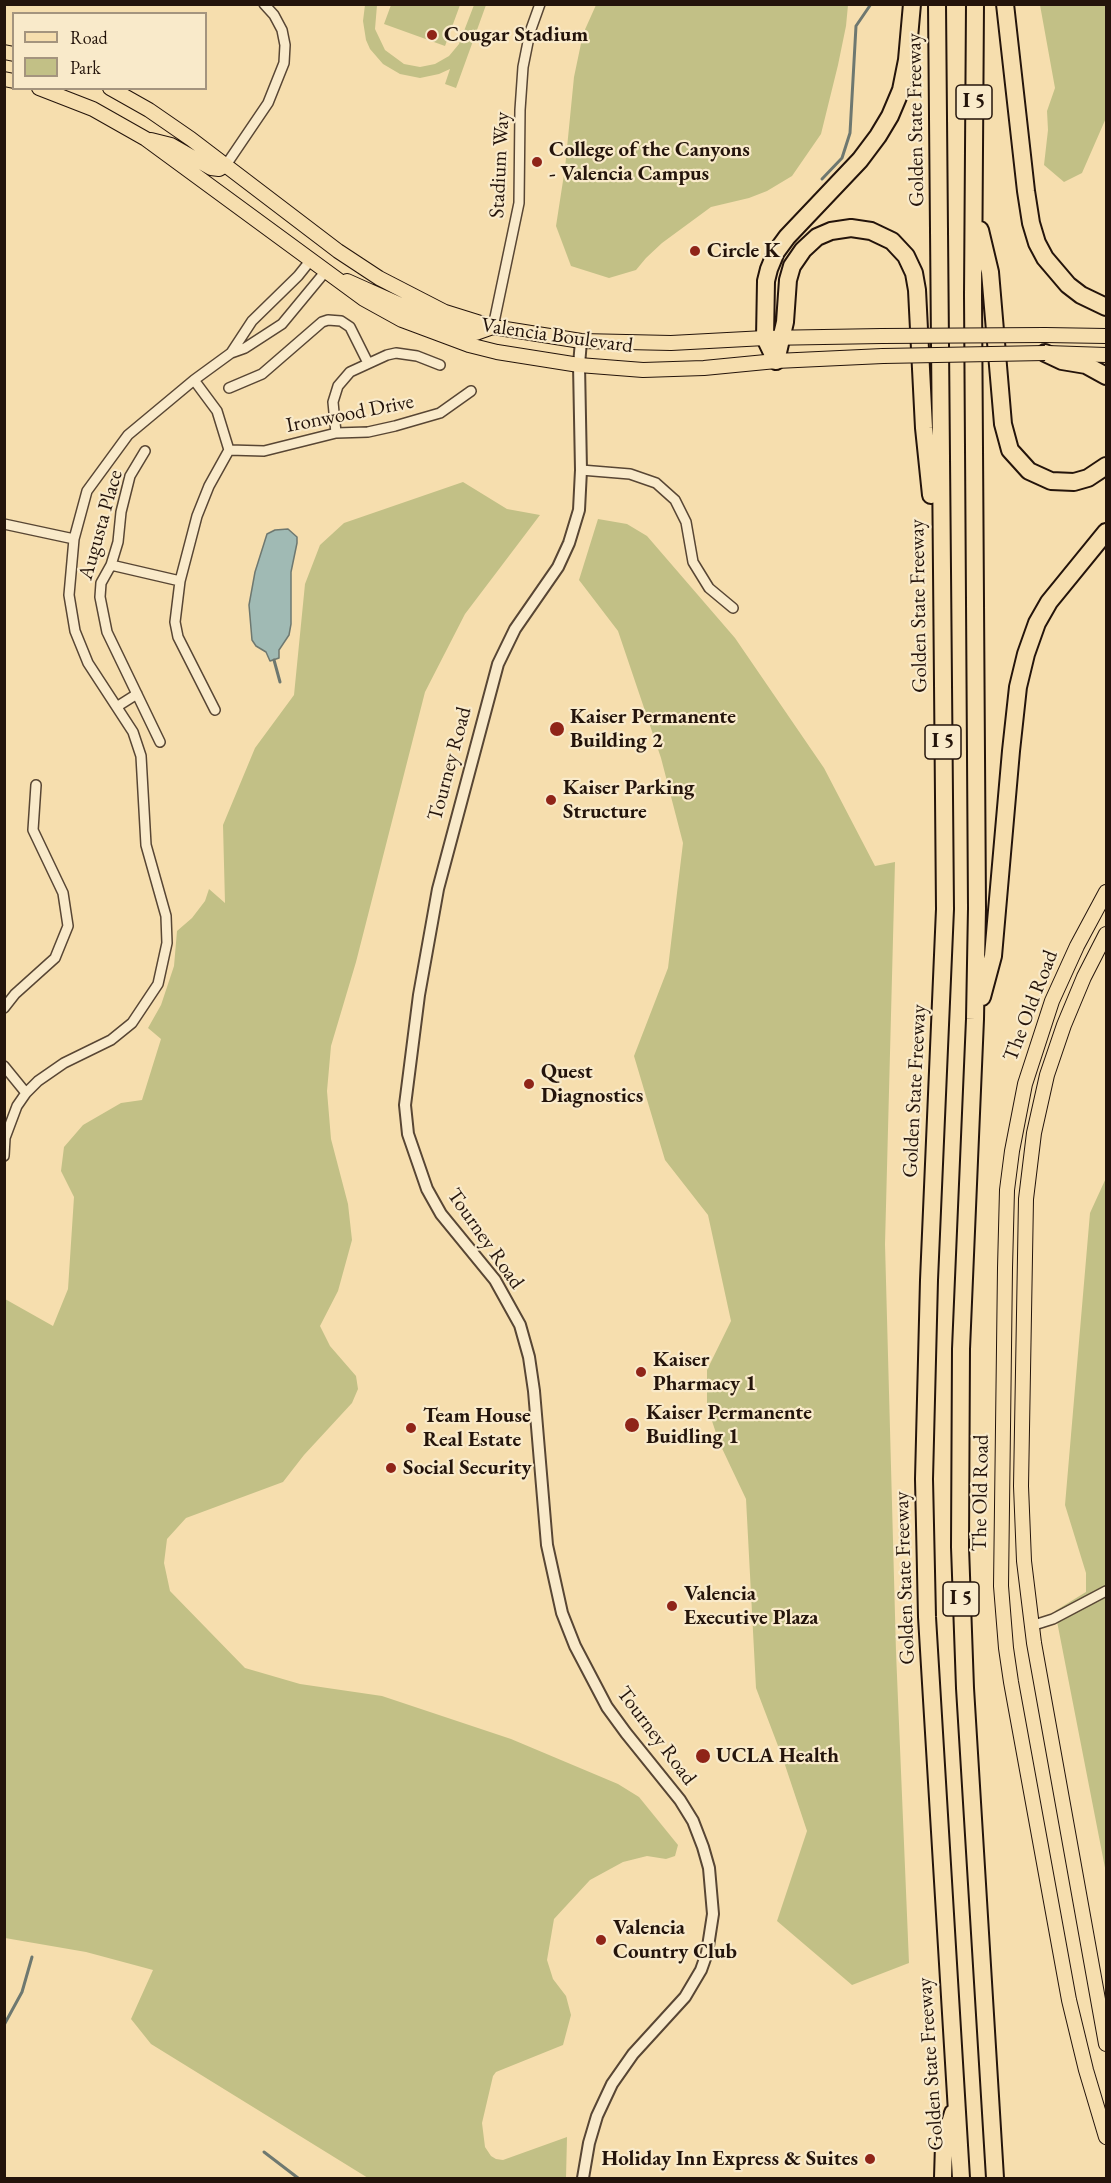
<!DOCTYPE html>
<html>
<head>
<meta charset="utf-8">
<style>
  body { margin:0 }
  #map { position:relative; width:1111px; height:2183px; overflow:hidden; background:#f6deae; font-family:"EB Garamond",serif }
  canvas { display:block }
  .frame { position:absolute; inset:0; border:6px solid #24140b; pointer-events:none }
  .legend { position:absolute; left:12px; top:12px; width:195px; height:78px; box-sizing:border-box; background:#f9eaca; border:2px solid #a4947e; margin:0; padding:8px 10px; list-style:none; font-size:18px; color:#24140b }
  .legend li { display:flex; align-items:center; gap:12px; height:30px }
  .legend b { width:30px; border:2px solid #a4947e }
</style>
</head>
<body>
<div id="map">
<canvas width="1111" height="2183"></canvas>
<div class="frame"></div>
<ul class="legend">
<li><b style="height:8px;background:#f6deae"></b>Road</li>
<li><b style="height:16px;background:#c2c086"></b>Park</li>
</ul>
</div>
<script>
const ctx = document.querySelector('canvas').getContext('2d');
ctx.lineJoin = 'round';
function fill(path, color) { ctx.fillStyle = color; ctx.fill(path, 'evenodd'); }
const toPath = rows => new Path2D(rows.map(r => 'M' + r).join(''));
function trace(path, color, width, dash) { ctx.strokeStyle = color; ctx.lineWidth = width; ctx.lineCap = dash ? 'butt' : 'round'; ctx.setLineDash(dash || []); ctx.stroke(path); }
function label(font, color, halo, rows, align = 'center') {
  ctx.font = font + ' "EB Garamond",serif'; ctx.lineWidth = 4.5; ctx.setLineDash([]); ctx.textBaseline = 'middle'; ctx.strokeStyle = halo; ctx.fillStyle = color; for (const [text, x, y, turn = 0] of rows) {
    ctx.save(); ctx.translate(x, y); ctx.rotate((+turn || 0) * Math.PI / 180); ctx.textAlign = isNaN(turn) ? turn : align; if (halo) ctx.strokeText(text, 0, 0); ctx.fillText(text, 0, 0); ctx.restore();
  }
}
const green = toPath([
  [365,5,377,5,375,29,385,50,404,64,420,67,435,64,449,56,459,44,474,5,486,5,456,88,445,84,450,69,439,74,420,78,400,74,383,64,370,49,366,40,363,21],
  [391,5,391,4,460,5,445,46,384,24],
  [596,5,848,5,846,26,838,65,821,134,792,176,767,191,749,198,711,207,662,243,646,258,636,270,609,278,571,266,556,226,565,168,574,77,583,34],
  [1040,5,1106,5,1106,118,1082,173,1064,182,1044,165,1048,130,1047,111,1055,88],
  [463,482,507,509,540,515,465,614,425,692,356,962,331,1046,327,1091,331,1139,348,1204,352,1240,338,1291,320,1326,330,1346,356,1376,358,1389,352,1403,304,1455,283,1482,186,1518,167,1539,164,1563,170,1591,245,1668,300,1684,382,1696,511,1739,618,1784,639,1797,678,1845,675,1856,666,1859,647,1856,623,1862,590,1880,554,1919,547,1960,553,1979,566,1996,571,2015,563,2045,496,2072,493,2076,482,2123,485,2147,491,2156,496,2159,503,2160,567,2137,566,2178,368,2178,151,2044,131,2019,153,1970,86,1952,5,1938,5,1299,53,1326,68,1289,74,1197,61,1171,64,1147,83,1125,121,1103,142,1100,161,1039,148,1028,161,1005,174,966,177,931,192,918,205,901,209,889,225,903,223,825,255,748,294,695,305,584,320,545,344,523],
  [598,519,627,524,647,536,735,638,824,768,875,866,895,862,885,1244,896,1652,909,1963,852,1985,777,1921,807,1831,783,1759,756,1688,746,1499,719,1442,707,1406,707,1370,731,1321,708,1215,665,1160,634,1056,668,968,683,843,661,758,618,631,579,580],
  [1106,1178,1106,1873,1055,1611,1086,1592,1086,1573,1065,1505,1090,1213]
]);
const water = toPath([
  [288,529,297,537,297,543,291,572,291,624,289,635,279,650,279,658,270,661,266,652,256,646,252,640,249,605,255,572,267,534,275,530,288,529]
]);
const stream = toPath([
  [822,179,842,158,850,133,856,26,871,4],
  [274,660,280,682],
  [4,2025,22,1992,32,1957],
  [264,2152,298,2178]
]);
const minor = toPath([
  [226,165,268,103,284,63,285,45,282,30,274,15,264,4],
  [493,327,519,203,520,110,523,67,530,32,540,4],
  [231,353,252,321,298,276,310,261],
  [194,380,217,411,229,450],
  [229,388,262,374,322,322,328,320,341,321,350,327,368,363],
  [336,433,333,402,338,386,350,372,387,355,396,353,417,356,440,365],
  [229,450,264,451,336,433,368,432,395,426,440,413,471,391],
  [145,451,130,476,121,512,118,542,111,565,101,583,100,597,107,632,160,742],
  [581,470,630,474,656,483,675,500,686,522,693,562,709,588,733,608],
  [4,524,74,539],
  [111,565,180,581],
  [118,706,137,694],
  [215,710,178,637,175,622,180,581,197,516,209,486,229,450],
  [4,1008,15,994,55,958,68,926,63,893,33,830,36,785],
  [4,1066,26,1093],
  [4,1156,5,1138,17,1106,26,1093,38,1081,64,1063,111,1040,132,1023,158,984,167,943,166,916,146,845,141,756,133,732,88,663,75,631,69,595,74,539,87,491,128,435,194,380,231,353,245,348,282,324,325,272],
  [1031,1626,1053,1619,1106,1591]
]);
const tertiary = toPath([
  [581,341,579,365,581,470,579,510,569,543,558,567,515,629,498,664,438,889,419,995,405,1105,408,1134,427,1189,441,1214,495,1280,520,1325,529,1357,534,1391,547,1545,562,1613,575,1646,607,1707,626,1733,680,1800,693,1821,703,1847,709,1868,713,1914,707,1953,701,1970,685,1997,633,2054,612,2084,597,2116,589,2143,583,2178]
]);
const primary = toPath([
  [4,52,14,54],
  [4,79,14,81],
  [39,88,93,109,146,139,364,299,402,320,469,345,497,352,579,365,643,370,704,368,776,361,883,356],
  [110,88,149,110,191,139,338,251,379,278,445,312,493,327,581,341,671,343,765,338,882,336],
  [151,140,171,145,211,168,219,169,226,165],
  [347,281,432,319,462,329,476,333,493,327],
  [1045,335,1106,336],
  [1047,353,1106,355],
  [1106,892,1077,946,1052,1001,1025,1084,1012,1151,1007,1190,1005,1268,1001,1586,1006,1648,1011,1682,1069,2000,1086,2070,1106,2137],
  [1106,934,1084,977,1064,1025,1047,1075,1034,1133,1026,1199,1021,1486,1024,1561,1034,1643,1106,2044]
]);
const motorway = toPath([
  [937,4,945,909,929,1280,924,1479,927,1617,961,2178],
  [975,4,973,295,977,908,975,1019,961,1349,960,1547,965,1688,995,2178],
  [1005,4,1026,191,1031,223,1037,243,1045,258,1068,285,1081,295,1106,307],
  [980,230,990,272,1003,424,1010,450,1029,471,1051,481,1074,482,1088,478,1106,466],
  [1045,353,1062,361,1086,365,1106,376],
  [776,361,785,322,788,280,792,266,803,250,817,237,831,231,851,228,871,231,892,241,906,256,914,273,917,290,924,428,931,495],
  [776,361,765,338,766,281,769,269,776,252,787,237,860,160,878,136,890,116,901,90,907,60,912,4],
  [982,997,993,956,1011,751,1018,687,1026,654,1037,623,1049,602,1106,532],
  [943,2178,944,2144,953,2113]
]);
const primaryBridge = toPath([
  [882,336,1045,335],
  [883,356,1045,353]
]);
const markers = [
  [432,35,6,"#8f2418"],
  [537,162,6,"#8f2418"],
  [695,251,6,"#8f2418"],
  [557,729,8,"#8f2418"],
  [551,800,6,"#8f2418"],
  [529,1084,6,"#8f2418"],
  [641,1372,6,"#8f2418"],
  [632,1425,8,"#8f2418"],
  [411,1428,6,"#8f2418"],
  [391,1468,6,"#8f2418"],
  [672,1606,6,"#8f2418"],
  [703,1756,8,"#8f2418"],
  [601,1940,6,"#8f2418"],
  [870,2159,6,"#8f2418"]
];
const shields = [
  [974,102,36],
  [943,742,36],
  [961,1599,36]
];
const shieldNames = [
  ["I 5",974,102],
  ["I 5",943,742],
  ["I 5",961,1599]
];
const poiNames = [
  ["Cougar Stadium",444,35],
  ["College of the Canyons",549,150],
  ["- Valencia Campus",549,174],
  ["Circle K",707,251],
  ["Kaiser Permanente",570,717],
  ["Building 2",570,741],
  ["Kaiser Parking",563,788],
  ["Structure",563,812],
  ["Quest",541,1072],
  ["Diagnostics",541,1096],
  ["Kaiser",653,1360],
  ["Pharmacy 1",653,1384],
  ["Kaiser Permanente",646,1413],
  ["Buidling 1",646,1437],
  ["Team House",423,1416],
  ["Real Estate",423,1440],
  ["Social Security",403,1468],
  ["Valencia",684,1594],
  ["Executive Plaza",684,1618],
  ["UCLA Health",716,1756],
  ["Valencia",613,1928],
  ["Country Club",613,1952],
  ["Holiday Inn Express & Suites",858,2159,"right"]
];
const streetNames = [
  ["Golden State Freeway",916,120,-91],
  ["Stadium Way",500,165,-87],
  ["Valencia Boulevard",557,336,8],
  ["Ironwood Drive",350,414,-11],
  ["Augusta Place",101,525,-74],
  ["Golden State Freeway",919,606,-91],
  ["Tourney Road",450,764,-75],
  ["The Old Road",1031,1006,-69],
  ["Golden State Freeway",915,1091,-87],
  ["Tourney Road",485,1239,55],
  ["The Old Road",981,1493,-89],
  ["Golden State Freeway",905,1578,-92],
  ["Tourney Road",656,1736,53],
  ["Golden State Freeway",931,2064,-94]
];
fill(green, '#c2c086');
fill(water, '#a0bab4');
trace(water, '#6e7870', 1.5);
trace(stream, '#6e7870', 3);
trace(minor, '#584634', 12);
trace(tertiary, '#584634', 14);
trace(primary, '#24140b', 16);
trace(motorway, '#24140b', 20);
trace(minor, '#f9eaca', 9);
trace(tertiary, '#f9eaca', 10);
trace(primary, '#f6deae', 14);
trace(motorway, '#f6deae', 16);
trace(primaryBridge, '#24140b', 16, []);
trace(primaryBridge, '#f6deae', 14);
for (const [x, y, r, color] of markers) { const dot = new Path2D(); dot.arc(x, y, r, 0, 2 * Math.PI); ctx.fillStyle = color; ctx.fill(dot); trace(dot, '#f9eaca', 2); }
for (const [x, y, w] of shields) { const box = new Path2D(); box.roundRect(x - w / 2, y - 17, w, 34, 4.5); ctx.fillStyle = '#f9eaca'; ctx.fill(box); trace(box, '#24140b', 1.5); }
label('bold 20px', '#24140b', null, shieldNames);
label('bold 21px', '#24140b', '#f9eaca', poiNames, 'left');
label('21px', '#24140b', '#f9eaca', streetNames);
</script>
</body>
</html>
